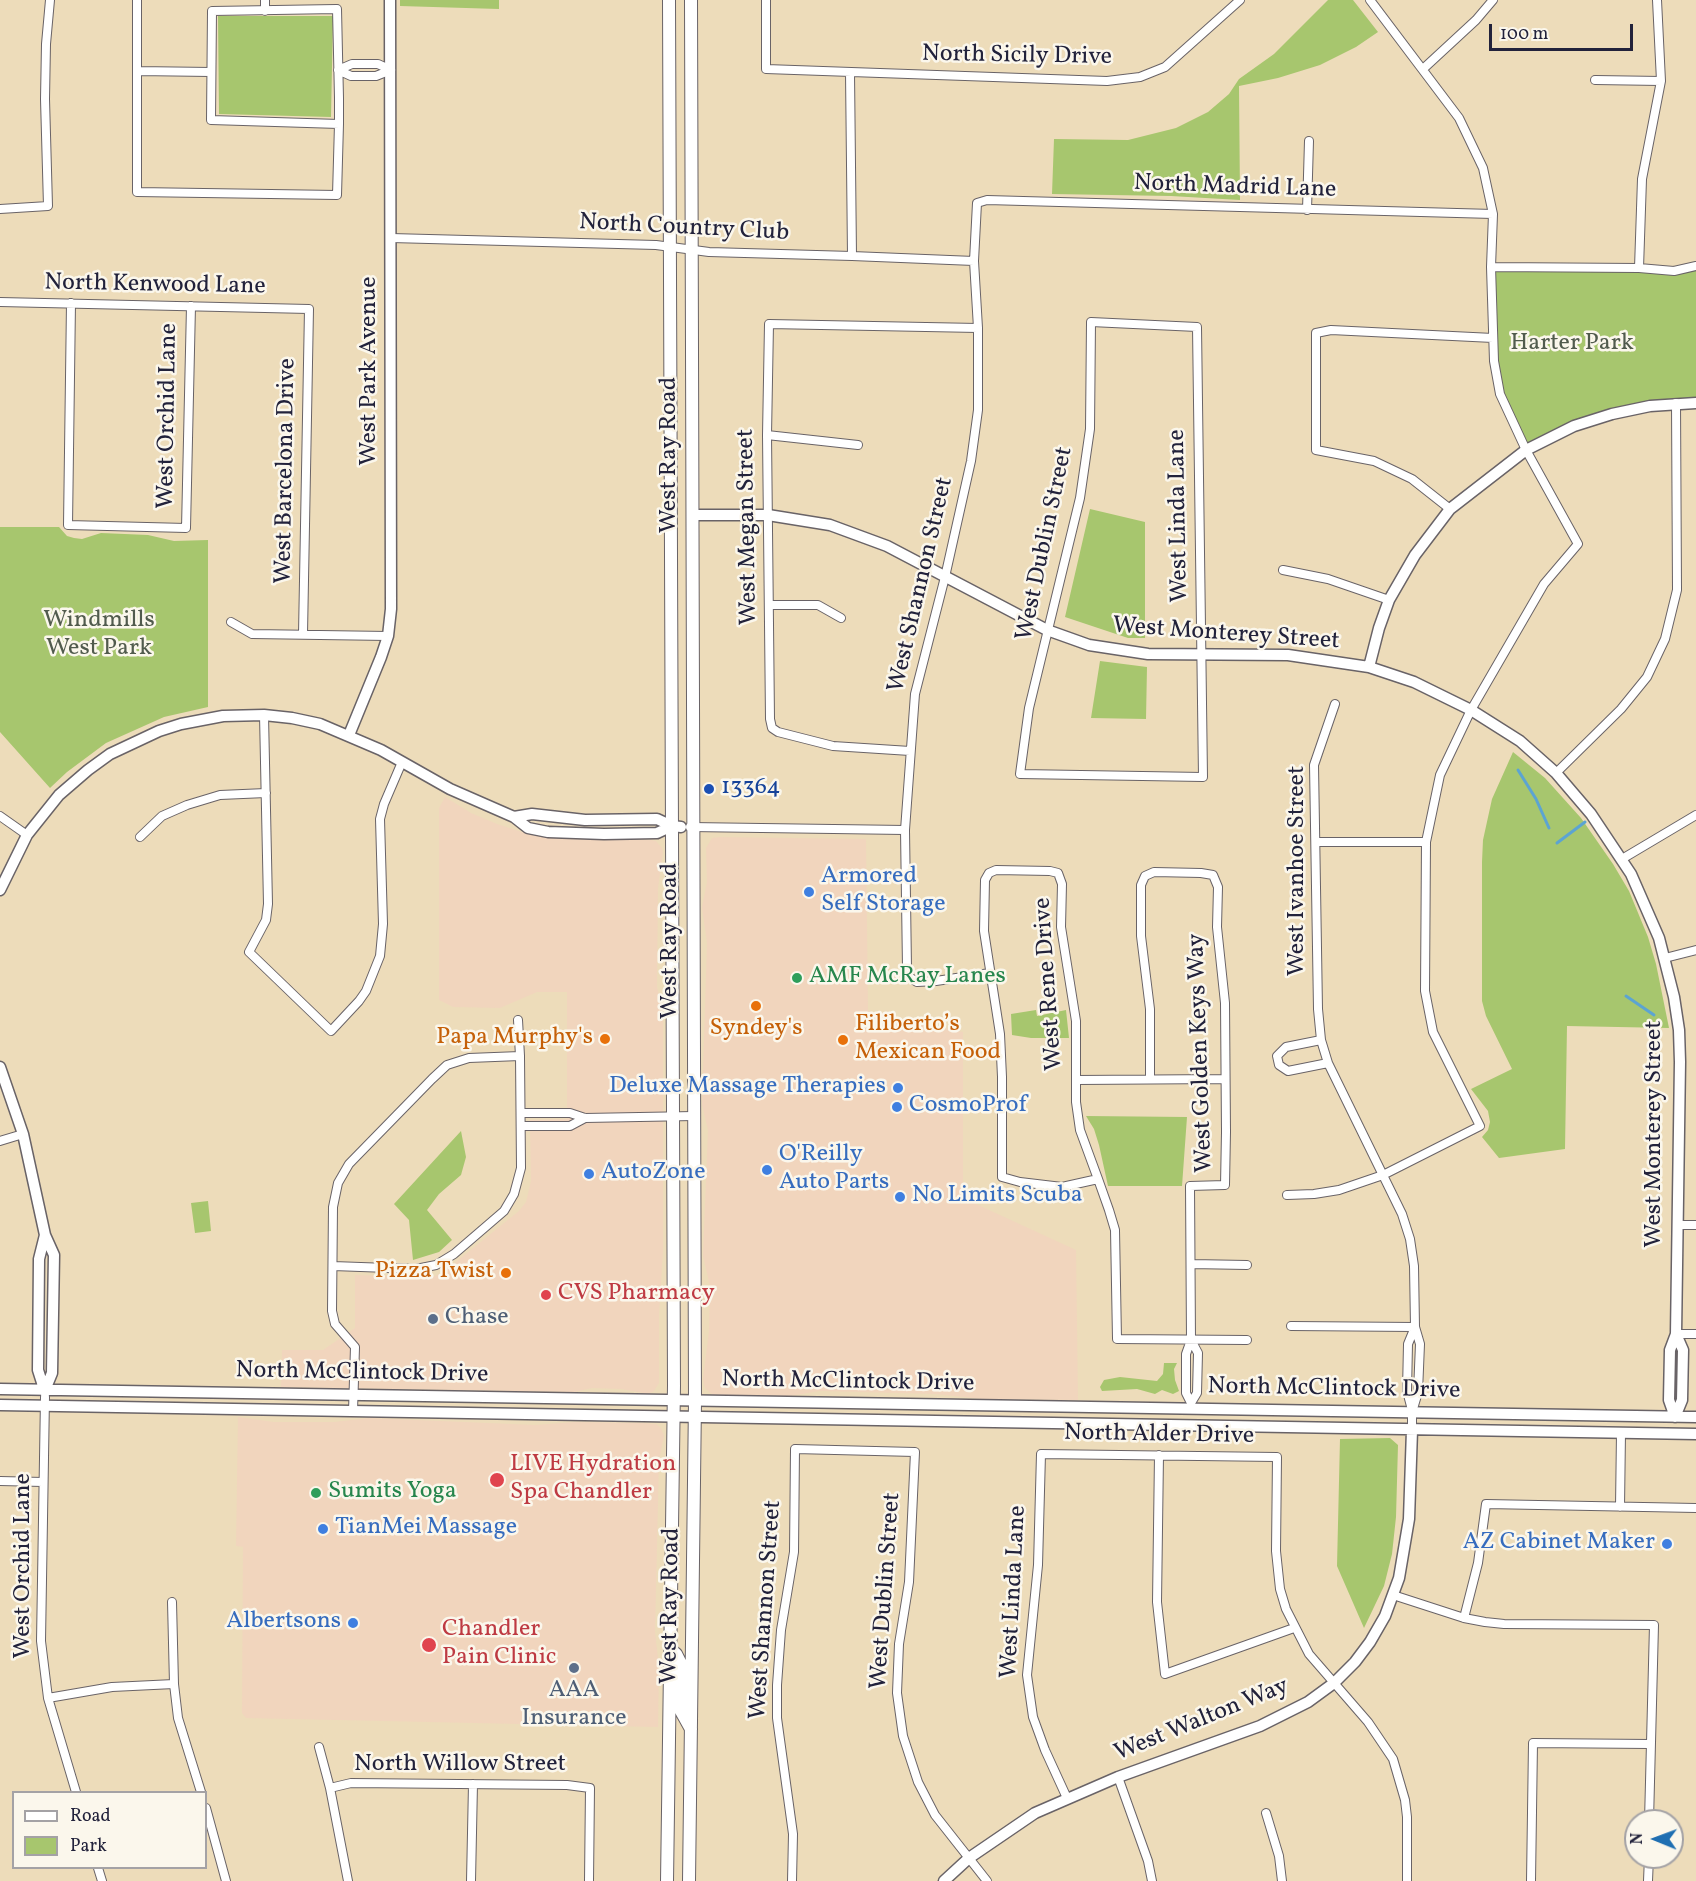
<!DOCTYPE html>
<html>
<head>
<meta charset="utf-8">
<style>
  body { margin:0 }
  #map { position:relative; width:1696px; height:1881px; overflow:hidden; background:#eddcba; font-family:Vollkorn,serif }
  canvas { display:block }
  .legend { position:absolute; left:12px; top:1791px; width:195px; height:78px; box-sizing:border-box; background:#fbf7ec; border:2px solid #a4a2a5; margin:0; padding:8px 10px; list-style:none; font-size:18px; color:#22223b }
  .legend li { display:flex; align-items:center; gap:12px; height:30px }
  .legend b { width:30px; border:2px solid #a4a2a5 }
  .north { position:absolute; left:1624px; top:1809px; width:60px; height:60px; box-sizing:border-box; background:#fbf7ec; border:2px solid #a4a2a5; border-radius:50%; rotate:271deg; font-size:16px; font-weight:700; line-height:24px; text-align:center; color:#22223b }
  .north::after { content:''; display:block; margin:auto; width:21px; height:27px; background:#1f6fb2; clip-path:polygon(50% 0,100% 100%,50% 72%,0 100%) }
  .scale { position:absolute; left:1489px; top:24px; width:144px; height:27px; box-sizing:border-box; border:3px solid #22223b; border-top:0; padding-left:8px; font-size:18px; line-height:21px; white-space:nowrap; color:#22223b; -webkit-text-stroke:4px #fbf7ec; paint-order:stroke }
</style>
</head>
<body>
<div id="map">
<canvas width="1696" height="1881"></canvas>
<ul class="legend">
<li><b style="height:8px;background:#fff"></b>Road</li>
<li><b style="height:16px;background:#a7c66e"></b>Park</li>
</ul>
<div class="north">N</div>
<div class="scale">100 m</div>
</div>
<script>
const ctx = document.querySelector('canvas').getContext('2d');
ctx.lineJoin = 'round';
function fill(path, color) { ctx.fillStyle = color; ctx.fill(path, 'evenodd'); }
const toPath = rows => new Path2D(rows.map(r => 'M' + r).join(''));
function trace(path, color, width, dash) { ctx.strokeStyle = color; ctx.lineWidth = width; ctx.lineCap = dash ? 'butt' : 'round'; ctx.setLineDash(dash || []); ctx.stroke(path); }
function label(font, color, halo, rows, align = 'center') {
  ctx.font = font + ' Vollkorn,serif'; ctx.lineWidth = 5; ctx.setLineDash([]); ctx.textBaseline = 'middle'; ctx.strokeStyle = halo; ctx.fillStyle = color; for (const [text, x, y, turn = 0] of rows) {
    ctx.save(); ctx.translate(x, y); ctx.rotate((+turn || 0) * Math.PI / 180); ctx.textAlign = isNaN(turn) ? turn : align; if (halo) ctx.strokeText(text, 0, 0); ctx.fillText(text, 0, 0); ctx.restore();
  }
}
const built = toPath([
  [445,797,471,813,497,824,522,832,561,839,651,840,656,841,662,848,663,852,658,888,657,987,663,1010,663,1251,659,1314,659,1383,654,1391,649,1394,621,1389,592,1388,575,1392,281,1387,282,1350,323,1350,355,1328,355,1275,424,1277,435,1276,446,1270,519,1211,526,1202,531,1181,530,1120,567,1119,567,992,537,992,500,1008,453,1007,439,1000,439,808],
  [719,837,866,839,868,1011,963,1032,963,1198,1076,1250,1078,1400,982,1399,936,1394,820,1391,790,1396,719,1395,713,1395,705,1388,703,1379,709,1331,710,1286,703,1256,708,1130,702,1105,707,943,702,907,707,882,706,848,712,838],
  [238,1417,274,1422,334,1422,369,1418,535,1425,575,1422,642,1423,656,1424,661,1428,664,1436,659,1460,655,1632,659,1667,658,1727,246,1718,242,1713,243,1547,236,1546]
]);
const green = toPath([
  [400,0,499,0,499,9,400,6],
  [1328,0,1353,0,1378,32,1356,47,1320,65,1278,78,1239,86,1240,200,1171,196,1052,194,1054,139,1128,140,1176,128,1208,112,1229,94,1239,79,1274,54],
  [218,16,333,16,331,117,219,114],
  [1696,266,1696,403,1612,414,1526,450,1500,394,1494,361,1491,267,1674,271],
  [1090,509,1145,522,1145,638,1128,638,1065,617],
  [0,527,59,527,67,536,74,538,82,539,101,533,148,535,174,541,208,540,208,707,164,717,106,743,67,772,50,788,0,732],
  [1100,661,1147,667,1146,719,1091,718],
  [1513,752,1545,778,1581,818,1613,864,1629,891,1648,937,1656,964,1669,1028,1567,1026,1565,1149,1499,1158,1482,1137,1488,1130,1490,1122,1488,1111,1471,1089,1512,1069,1486,1016,1482,1001,1482,862,1483,840,1492,799],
  [1036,1010,1037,1016,1066,1010,1069,1038,1031,1038,1012,1035,1011,1014],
  [1086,1116,1187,1117,1182,1186,1108,1186,1099,1145,1094,1129],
  [461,1131,466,1157,461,1175,439,1194,427,1210,452,1240,439,1252,413,1260,409,1220,394,1204],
  [208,1201,211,1231,195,1233,191,1203],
  [1164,1363,1177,1363,1174,1369,1175,1380,1179,1391,1173,1394,1162,1390,1155,1394,1137,1389,1102,1391,1100,1387,1104,1380,1120,1377,1157,1381,1163,1374],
  [1390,1438,1398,1445,1396,1517,1392,1554,1384,1586,1364,1628,1337,1566,1340,1439]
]);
const stream = toPath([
  [1518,770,1536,799,1549,828],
  [1557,843,1585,822],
  [1626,996,1654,1015]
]);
const street = toPath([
  [137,0,137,192,337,195,339,124,339,98,337,9,212,11,211,120,339,124],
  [265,0,265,11],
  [766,0,766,69,1107,81,1140,77,1165,67,1240,0],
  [1423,69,1476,20,1493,0],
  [338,70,352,64,378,64,391,70],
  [338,70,351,76,376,76,391,70],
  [137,71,211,72],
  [850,73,852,256],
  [1595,80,1661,81],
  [0,209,48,206,45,99,46,44,50,0],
  [1307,210,1309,141],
  [391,238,656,245,709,252,852,256,974,261],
  [1491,267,1639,268,1674,271,1696,266],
  [1639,268,1642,179,1661,81,1657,0],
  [0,302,309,309,303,634],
  [71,303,68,525,186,528,191,306],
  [1091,322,1197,327,1203,777,1020,774,1029,708,1080,498,1090,429,1091,322],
  [767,435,858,445],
  [1450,509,1412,479,1374,461,1316,450,1316,333,1331,330,1493,338],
  [1283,570,1328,579,1389,600],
  [770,605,818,605,841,618],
  [231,622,252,634,388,636],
  [1335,704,1314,765,1318,1009,1321,1040,1328,1063,1402,1214,1410,1239,1414,1266,1415,1327,1420,1344,1418,1392,1412,1412,1412,1430],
  [264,715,268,904,266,920,249,952,331,1031,359,1001,366,991,380,956,383,924,380,819,384,804,402,762],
  [910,751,833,746,778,732,772,728,770,719,767,435,769,324,978,328],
  [1556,773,1621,709,1647,677,1665,639,1677,590,1676,403],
  [0,816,27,835],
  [690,827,905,830],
  [140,837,162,816,187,805,220,795,266,793],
  [1316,842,1426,842],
  [1622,859,1696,815],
  [1665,958,1696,950],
  [990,973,936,981,917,982,909,977,907,968,905,830,915,694,945,577,971,461,978,410,978,328,974,261,977,203,987,200,1493,214],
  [1321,1040,1286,1047,1277,1056,1279,1065,1288,1071,1328,1063],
  [1150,1079,1150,1009,1141,936,1141,885,1145,876,1154,872,1201,873,1213,875,1218,887,1217,927,1225,1003,1226,1132,1225,1185,1190,1186,1191,1340,1186,1354,1186,1393,1191,1403,1191,1409],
  [1076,1080,1225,1079],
  [521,1113,570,1113,585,1118,694,1116],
  [521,1126,570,1126,585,1118],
  [0,1141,23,1134],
  [1098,1179,1062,1187,1020,1182,1002,1177,1002,1077,1000,1034,984,931,985,880,989,873,996,870,1050,871,1058,873,1062,884,1061,927,1076,1021,1076,1102,1080,1130,1098,1179,1109,1210,1115,1230,1117,1339,1247,1340],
  [1287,1195,1314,1194,1339,1190,1383,1175,1480,1126,1433,1032,1425,991,1426,842,1440,775,1471,710,1544,584,1578,544,1526,450,1500,394,1494,361,1491,267,1493,214,1483,168,1459,118,1370,0],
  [1678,1225,1696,1225],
  [1191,1264,1247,1265],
  [333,1266,416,1269,436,1265,454,1254,504,1211,514,1194,521,1168,520,1056,518,1020],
  [1291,1326,1415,1327],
  [1676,1334,1696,1334],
  [45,1397,41,1641,48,1698,76,1792],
  [1191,1403,1197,1393,1198,1353,1191,1340],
  [1412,1410,1407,1391,1408,1344,1415,1327],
  [353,1411,355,1347,335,1324,332,1311,333,1207,338,1183,349,1164,432,1079,447,1065,469,1058,520,1056],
  [1159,1455,1157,1602,1165,1674,1294,1628],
  [0,1481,43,1482],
  [1620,1507,1621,1433],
  [1393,1595,1464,1618,1485,1622,1504,1624,1654,1625,1649,1821],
  [172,1602,174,1684,178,1718,201,1792],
  [1464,1618,1478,1563,1486,1504,1696,1508],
  [48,1698,112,1687,174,1684],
  [319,1747,330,1788,348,1881],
  [1118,1777,1148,1861,1152,1881],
  [330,1788,351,1783,567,1785,590,1788,589,1881],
  [1067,1798,1045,1750,1033,1717,1027,1675,1038,1565,1041,1454,1277,1457,1276,1551,1280,1589,1286,1609,1309,1654,1368,1722,1393,1759,1405,1800,1407,1817,1407,1881],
  [206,1808,226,1881],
  [1266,1813,1279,1856,1282,1881],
  [98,1868,102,1881],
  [471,1881,473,1784],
  [792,1881,793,1834,777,1718,777,1685,781,1630,794,1552,795,1449,915,1452,909,1582,899,1644,897,1693,903,1736,918,1782,935,1815,987,1881],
  [1531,1881,1533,1743,1650,1744],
  [1648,1881,1649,1857]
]);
const secondary = toPath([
  [693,515,768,515,830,525,887,546,1047,630,1089,645,1148,654,1288,655,1369,667,1414,682,1471,710,1520,741,1556,773,1591,814,1631,874,1659,938,1674,997,1679,1030,1680,1062,1676,1334,1670,1350,1669,1400,1675,1417],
  [1369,667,1379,628,1389,600,1415,555,1450,509,1526,450,1574,426,1612,414,1650,406,1696,403],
  [349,735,381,657,388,636,391,609,390,0],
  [514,817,532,814,585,820,657,819,672,826,681,827],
  [0,890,27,835,59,795,88,770,110,754,159,731,181,724,223,716,264,715,292,718,320,724,381,750,450,789,514,817,528,828,548,832,604,834,657,833,672,826],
  [0,1067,23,1134,45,1235,54,1255,52,1373,45,1390],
  [45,1235,39,1259,38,1370,45,1392],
  [0,1389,1696,1417],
  [0,1405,1696,1434],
  [1675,1417,1682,1400,1683,1350,1676,1334],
  [944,1881,969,1858,1035,1813,1118,1777,1260,1726,1308,1702,1334,1683,1355,1662,1370,1642,1385,1616,1399,1578,1409,1519,1412,1430]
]);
const primary = toPath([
  [670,1649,676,1654,681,1664,681,1711,691,1729],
  [667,1881,674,1385,669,0],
  [689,1881,695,1401,691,0]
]);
const markers = [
  [709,789,6,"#1a4fb4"],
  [809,892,6,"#3f7fe0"],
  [797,978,6,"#2e9e5b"],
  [756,1006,6,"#e8710a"],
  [605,1039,6,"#e8710a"],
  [843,1040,6,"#e8710a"],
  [898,1088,6,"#3f7fe0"],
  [897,1107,6,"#3f7fe0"],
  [767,1170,6,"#3f7fe0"],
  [589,1174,6,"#3f7fe0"],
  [900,1197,6,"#3f7fe0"],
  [506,1273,6,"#e8710a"],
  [546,1295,6,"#e0444e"],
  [433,1319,6,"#5c6f8a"],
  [497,1480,8,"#e0444e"],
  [316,1493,6,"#2e9e5b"],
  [323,1529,6,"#3f7fe0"],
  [1667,1544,6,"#3f7fe0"],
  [353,1623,6,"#3f7fe0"],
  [429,1645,8,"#e0444e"],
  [574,1668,6,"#5c6f8a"]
];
const streetNames = [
  ["North Sicily Drive",1017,57,1],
  ["North Madrid Lane",1235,188,2],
  ["North Country Club",684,229,3],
  ["North Kenwood Lane",155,286,1],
  ["West Park Avenue",371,371,-90],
  ["West Orchid Lane",169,416,-89],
  ["West Ray Road",671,455,-90],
  ["West Barcelona Drive",287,471,-89],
  ["West Linda Lane",1180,516,-91],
  ["West Megan Street",749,527,-91],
  ["West Dublin Street",1046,544,-78],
  ["West Shannon Street",922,585,-77],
  ["West Monterey Street",1226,635,4],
  ["West Ivanhoe Street",1299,871,-90],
  ["West Ray Road",672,941,-90],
  ["West Rene Drive",1050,984,-94],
  ["West Golden Keys Way",1202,1053,-92],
  ["West Monterey Street",1656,1134,-90],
  ["North McClintock Drive",362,1374,1],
  ["North McClintock Drive",848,1383,1],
  ["North McClintock Drive",1334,1390,1],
  ["North Alder Drive",1159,1436,1],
  ["West Orchid Lane",25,1566,-90],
  ["West Dublin Street",887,1591,-86],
  ["West Linda Lane",1015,1592,-87],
  ["West Ray Road",672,1606,-89],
  ["West Shannon Street",767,1610,-86],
  ["West Walton Way",1202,1721,-22],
  ["North Willow Street",460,1766]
];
const parkNames = [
  ["Harter Park",1572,345],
  ["Windmills",99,622],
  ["West Park",99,650]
];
const transitNames = [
  ["13364",721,789]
];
const shopNames = [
  ["Armored",821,878],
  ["Self Storage",821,906],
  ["Deluxe Massage Therapies",886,1088,"right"],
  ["CosmoProf",909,1107],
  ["O'Reilly",779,1156],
  ["Auto Parts",779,1184],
  ["AutoZone",601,1174],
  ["No Limits Scuba",912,1197],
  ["TianMei Massage",335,1529],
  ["AZ Cabinet Maker",1655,1544,"right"],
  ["Albertsons",341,1623,"right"]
];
const leisureNames = [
  ["AMF McRay Lanes",809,978],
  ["Sumits Yoga",328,1493]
];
const foodNames = [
  ["Filiberto’s",855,1026,"left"],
  ["Mexican Food",855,1054,"left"],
  ["Syndey's",756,1030,"center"],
  ["Papa Murphy's",593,1039],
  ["Pizza Twist",494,1273]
];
const healthNames = [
  ["CVS Pharmacy",558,1295],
  ["LIVE Hydration",510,1466],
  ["Spa Chandler",510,1494],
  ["Chandler",442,1631],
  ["Pain Clinic",442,1659]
];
const serviceNames = [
  ["Chase",445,1319],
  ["AAA",574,1692,"center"],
  ["Insurance",574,1720,"center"]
];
fill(built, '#f1d5bd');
fill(green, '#a7c66e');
trace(stream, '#5ca4d2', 3);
trace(street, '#696367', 10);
trace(secondary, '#696367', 13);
trace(primary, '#696367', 14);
trace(street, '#fff', 8);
trace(secondary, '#fff', 10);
trace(primary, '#fff', 12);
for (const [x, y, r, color] of markers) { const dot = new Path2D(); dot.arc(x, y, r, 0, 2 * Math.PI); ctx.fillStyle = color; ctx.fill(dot); trace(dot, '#fbf7ec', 2); }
label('24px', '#22223b', '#fbf7ec', streetNames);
label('24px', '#515b4d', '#fbf7ec', parkNames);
label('24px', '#164399', '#fbf7ec', transitNames, 'left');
label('24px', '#366cbe', '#fbf7ec', shopNames, 'left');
label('24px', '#27864d', '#fbf7ec', leisureNames, 'left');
label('24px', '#c56008', '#fbf7ec', foodNames, 'right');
label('24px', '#be3a42', '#fbf7ec', healthNames, 'left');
label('24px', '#4e5e75', '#fbf7ec', serviceNames, 'left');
</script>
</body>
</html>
